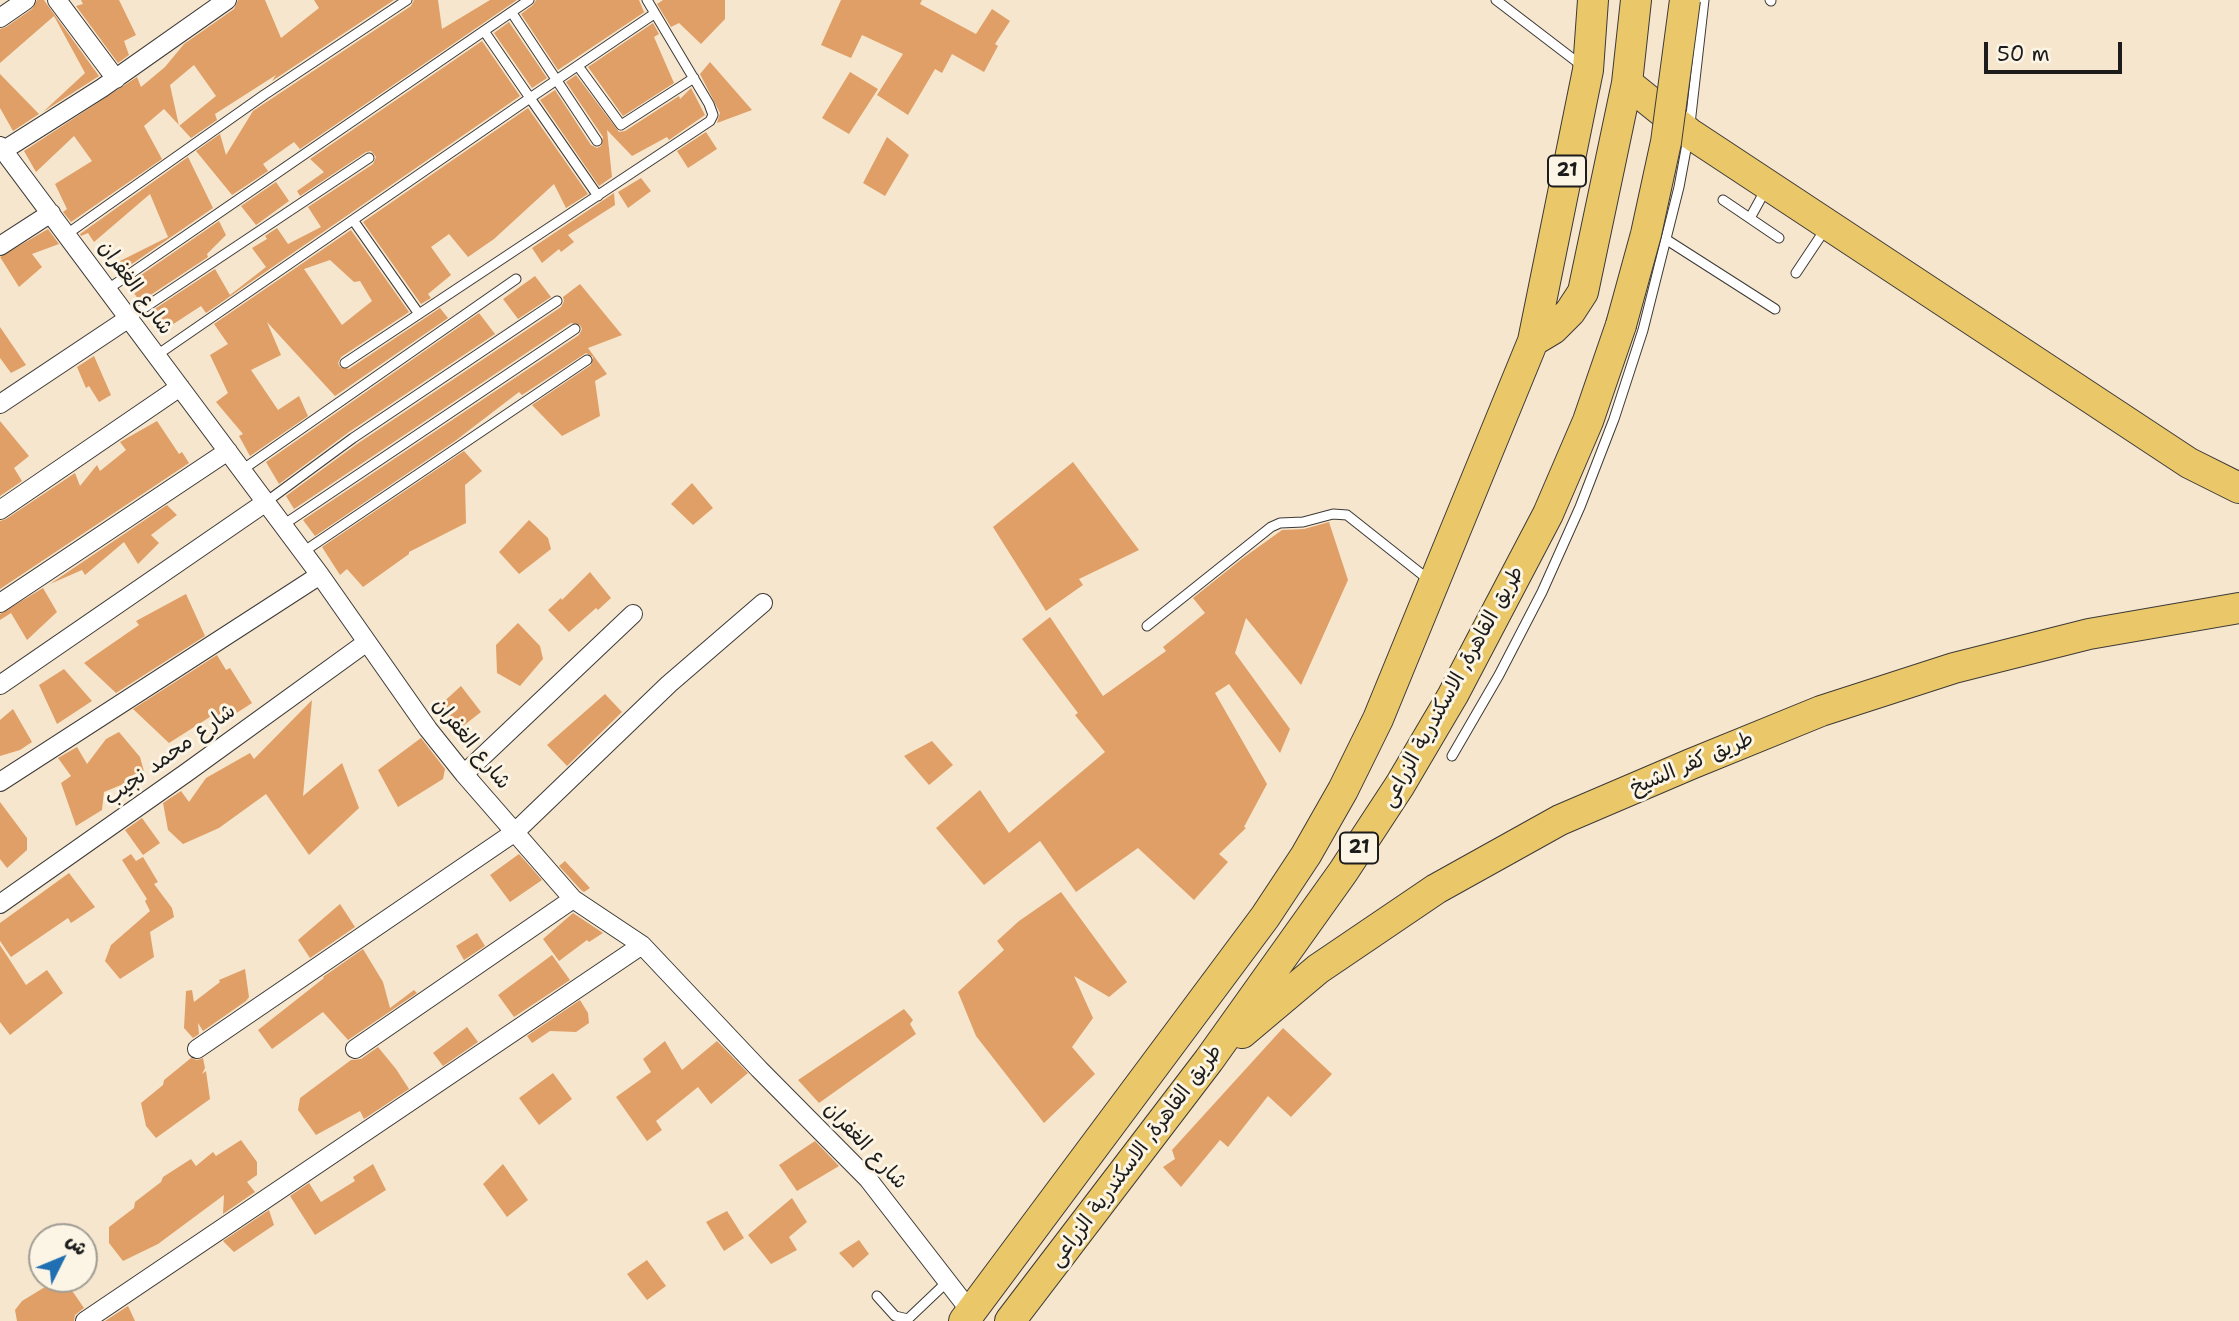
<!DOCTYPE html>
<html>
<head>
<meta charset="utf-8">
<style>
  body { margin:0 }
  #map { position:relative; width:2239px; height:1321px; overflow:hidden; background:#f6e6cd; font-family:"Shantell Sans","Playpen Sans Arabic",sans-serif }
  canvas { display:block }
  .north { position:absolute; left:28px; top:1223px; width:70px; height:70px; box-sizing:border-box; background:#fcf5e5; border:2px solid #a29e95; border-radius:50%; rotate:47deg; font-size:19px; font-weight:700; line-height:28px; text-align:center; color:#1c1c1c }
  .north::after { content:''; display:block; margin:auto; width:24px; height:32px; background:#1f6fb2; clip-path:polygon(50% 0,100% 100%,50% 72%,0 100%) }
  .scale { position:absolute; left:1984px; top:42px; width:138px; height:32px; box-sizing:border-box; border:4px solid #1c1c1c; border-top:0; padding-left:9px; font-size:21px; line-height:24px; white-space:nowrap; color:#1c1c1c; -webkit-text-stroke:5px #fcf5e5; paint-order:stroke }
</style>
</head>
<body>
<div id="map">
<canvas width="2239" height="1321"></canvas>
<div class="north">ش</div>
<div class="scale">50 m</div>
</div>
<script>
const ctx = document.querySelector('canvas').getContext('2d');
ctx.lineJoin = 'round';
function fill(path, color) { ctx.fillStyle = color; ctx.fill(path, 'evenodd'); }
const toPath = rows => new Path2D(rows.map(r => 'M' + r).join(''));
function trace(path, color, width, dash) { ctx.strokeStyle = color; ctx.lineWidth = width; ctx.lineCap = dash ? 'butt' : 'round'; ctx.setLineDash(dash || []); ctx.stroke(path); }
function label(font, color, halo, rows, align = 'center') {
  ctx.font = font + ' "Shantell Sans","Playpen Sans Arabic",sans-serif'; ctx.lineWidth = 6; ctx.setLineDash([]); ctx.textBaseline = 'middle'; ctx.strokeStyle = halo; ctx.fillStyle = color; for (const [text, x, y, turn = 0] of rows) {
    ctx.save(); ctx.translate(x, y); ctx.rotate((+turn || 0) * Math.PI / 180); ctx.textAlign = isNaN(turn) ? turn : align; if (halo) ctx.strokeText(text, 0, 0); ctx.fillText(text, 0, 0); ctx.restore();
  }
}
const building = toPath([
  [37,0,44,0,46,3,99,76,43,112,85,73,54,16,0,63,0,29,6,27,32,9],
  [81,0,119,0,136,35,124,41,129,55,118,63,76,6,83,4],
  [238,0,265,0,281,38,319,8,314,0,394,0,272,81,276,75,215,114,217,120,191,138,164,109,144,126,162,159,71,222,63,212,67,209,55,184,92,161,74,136,36,172,24,151,137,77,141,87,165,67,184,44,234,9],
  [194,65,216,96,179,126,170,85],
  [414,0,438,0,442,29,490,0,517,0,300,149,294,142,263,164,268,171,232,195,196,151,220,134,226,155,253,111,411,6],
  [536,0,639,0,644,12,646,11,558,70,521,14,533,5],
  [663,0,725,0,725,19,701,44,679,23,671,27,657,4],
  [841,0,922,0,920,4,976,34,992,9,1010,21,995,44,998,46,984,72,952,54,942,73,935,69,908,115,877,95,903,54,862,35,851,58,821,45],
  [509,22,547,78,532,88,494,33],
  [653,23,659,34,654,37,674,83,623,116,588,67],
  [482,41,520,96,206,313,201,306,158,334,147,314,215,269,230,295,266,267,252,248,267,239,265,236,277,228,288,244,321,227,308,207,373,164,376,157,371,151,366,152,300,196,297,191,324,172,310,159],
  [710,62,752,110,717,123,720,113,700,74],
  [850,72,878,89,849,134,822,118],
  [0,74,39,114,13,131,0,108],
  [576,75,619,132,625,131,679,96,680,99,691,88,705,115,669,140,667,137,632,156,607,130,612,177,599,186,540,100,555,90,591,145,597,148,601,146,603,137,566,82],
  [528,108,588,194,566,208,554,184,494,239,468,257,449,234,431,247,451,275,428,294,431,298,421,304,363,222],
  [706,132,717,149,688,168,677,151],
  [887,137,909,155,885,196,863,183],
  [188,157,213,208,119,273,112,265,168,237,150,194,94,242,88,233,81,236,80,234],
  [641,178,651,191,628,208,618,192],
  [276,182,289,201,256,225,241,206],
  [614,193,615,205,568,235,574,242,561,252,559,249,542,263,532,248],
  [219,221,226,235,207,254,208,257,140,302,128,284],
  [48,229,59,244,32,254,42,267,19,287,0,257],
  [351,230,409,312,341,357,338,363,340,367,349,369,440,308,448,318,335,396,267,322,281,355,251,370,278,410,299,396,308,416,250,456,239,436,243,434,216,402,228,393,210,355,228,344,214,324],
  [330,260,354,282,360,281,372,301,342,325,304,269],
  [535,276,551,297,518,319,503,299],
  [580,284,622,335,588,348,607,374,595,381,600,416,562,436,532,405,591,365,593,357,586,353,522,395,519,392,455,441,315,536,303,520,579,335,582,329,580,325,571,323,294,509,286,496,357,444,561,307,564,301,563,297],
  [479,313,495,334,349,432,279,484,266,462],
  [0,327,26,365,11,373,0,358],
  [94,356,111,395,99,402,89,386,86,388,77,367],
  [0,421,29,456,14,468,22,481,0,496],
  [157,421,179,454,182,452,189,463,0,589,0,521,6,519,75,473,80,486,97,465,100,471,126,450,120,442],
  [464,451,482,471,465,485,466,523,409,552,409,554,363,587,347,569,340,575,322,547],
  [1073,462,1139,550,1079,579,1083,585,1046,611,993,527],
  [692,483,713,508,693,525,671,504],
  [167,505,177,515,151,535,159,543,138,564,124,542,85,575,82,570,50,584],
  [529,520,548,538,551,549,519,574,499,552],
  [1329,522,1348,580,1301,685,1246,618,1235,653,1290,729,1280,753,1229,684,1215,693,1267,784,1244,827,1246,828,1219,854,1228,862,1194,900,1138,848,1076,892,1040,841,984,885,936,828,980,790,1009,833,1105,752,1075,715,1078,713,1022,639,1050,617,1103,696,1166,651,1163,647,1205,613,1193,598,1243,558,1282,530,1304,529],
  [590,572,611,598,598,610,596,608,569,632,548,610,561,598,562,600],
  [43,588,57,612,27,640,11,613,0,620,0,614],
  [186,594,205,636,116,693,84,663,139,625,136,621],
  [518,623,540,646,543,659,520,686,497,673,496,645],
  [217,655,226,670,230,668,252,703,221,723,213,715,169,743,133,709],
  [64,669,92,701,57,724,39,685],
  [461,686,481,712,458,730,438,707],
  [605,694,622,712,567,766,547,745],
  [312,700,303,796,342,763,359,808,309,855,266,794,219,828,183,844,168,830,163,803,181,791,189,802,206,778,250,753,254,759],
  [13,709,32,742,20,750,0,756,0,720],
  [119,732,140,757,145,775,104,792,102,810,76,826,61,783,71,776,58,758,77,747,87,764,106,739],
  [421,738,445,769,443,779,398,807,378,770],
  [932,741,953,765,929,785,904,756],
  [0,802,27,838,27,850,7,868,0,859],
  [142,818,160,843,143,855,125,830],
  [131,854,136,861,143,857,158,882,154,884,172,908,174,917,150,932,154,957,120,979,105,961,111,945,150,911,145,901,147,899,122,860],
  [519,854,542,880,510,902,490,875],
  [565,861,590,888,584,892,581,890,559,866],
  [69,873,95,907,71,923,68,918,11,957,0,941,0,923],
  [1061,892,1127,982,1109,997,1074,976,1093,1018,1072,1047,1095,1074,1044,1123,976,1036,958,992,1004,950,997,941,1019,921],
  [340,904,355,927,310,958,298,940],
  [573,913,603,933,589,942,587,940,559,961,543,939],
  [477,933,485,946,464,960,456,946],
  [0,945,26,985,47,970,63,993,10,1035,0,1022],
  [363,949,383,982,390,1008,414,990,417,993,348,1040,323,1012,272,1049,258,1030,324,978,323,977],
  [552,955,570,980,514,1017,498,995],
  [245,969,249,997,246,1001,203,1031,198,1023,199,1034,193,1038,184,1028,186,991,192,990,194,1002,220,982,219,980],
  [580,1000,588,1013,589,1023,576,1032,550,1031,532,1043,527,1036],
  [904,1009,913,1020,910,1024,916,1034,819,1103,798,1080],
  [467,1027,478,1042,443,1066,433,1053],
  [1283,1028,1332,1074,1291,1117,1268,1096,1228,1147,1220,1140,1181,1187,1163,1167,1175,1159,1172,1150],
  [665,1041,682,1070,717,1041,748,1073,711,1104,698,1087,656,1121,662,1130,647,1141,616,1097,651,1072,643,1059],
  [378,1047,396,1069,409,1089,364,1119,360,1111,316,1135,298,1110,300,1098,351,1060,361,1059],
  [191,1058,197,1060,203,1058,205,1068,202,1074,206,1071,210,1099,156,1138,146,1126,141,1103,163,1085,164,1080],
  [553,1073,572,1099,539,1125,519,1098],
  [241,1140,257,1162,257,1175,247,1182,255,1192,223,1214,224,1195,158,1244,123,1261,109,1243,109,1227,134,1208,135,1202,161,1182,163,1177,191,1159,196,1166,213,1152,216,1156],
  [815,1141,839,1166,797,1191,779,1165],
  [373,1164,386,1190,315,1235,290,1196,309,1183,321,1202,355,1181,353,1177],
  [503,1164,528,1200,507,1217,483,1184],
  [792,1198,807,1222,789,1237,797,1250,771,1264,748,1235],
  [269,1210,274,1225,234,1252,223,1241],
  [727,1211,744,1238,724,1251,706,1222],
  [859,1240,869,1254,853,1268,839,1253],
  [647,1260,666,1286,647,1300,627,1274],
  [58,1279,64,1279,84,1308,75,1315,74,1321,17,1321,15,1310,22,1301],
  [128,1306,135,1321,105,1321]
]);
const service = toPath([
  [1496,0,1581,65],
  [1770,0,1771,1],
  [512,13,597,141],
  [578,66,621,125,694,78],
  [598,196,530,98,654,14],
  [1723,200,1779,238],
  [1750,218,1766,189],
  [353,220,419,314],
  [67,234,264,95,407,0],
  [1667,240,1775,309],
  [1796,273,1826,228],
  [108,289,529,0],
  [129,318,369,158],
  [157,355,530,98,484,31],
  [345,363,710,121,713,115,709,104,647,0],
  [242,470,516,279],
  [266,502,353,438,557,301],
  [283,525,575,329],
  [303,552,587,360],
  [1147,626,1271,527,1280,523,1303,522,1333,514,1347,515,1429,580],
  [1452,756,1499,675,1542,592,1580,507,1614,419,1643,330,1679,187,1689,133,1704,0],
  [877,1296,895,1316,908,1319,948,1281]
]);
const minor = toPath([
  [57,0,116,79],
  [0,18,26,0],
  [0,146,320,575,428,729,464,774,573,899,642,945,759,1069,868,1179,971,1312],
  [4,150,102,88,227,0],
  [0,246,51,213],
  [0,404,129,318],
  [0,510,180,387],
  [0,603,228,451],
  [0,685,266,502],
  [464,774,633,614],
  [0,782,320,575],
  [0,904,186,773,367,642],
  [197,1049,515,832,669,684,763,603],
  [355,1049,573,899],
  [85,1321,642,945]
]);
const trunk = toPath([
  [1627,83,1689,133,2189,463,2239,488],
  [1533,341,1553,329,1570,312,1583,292,1627,83,1636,0],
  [1242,1033,1318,969,1436,889,1560,820,1691,764,1821,711,1954,668,2089,634,2239,608],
  [964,1321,1265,917,1306,855,1343,790,1378,719,1533,341,1588,70,1593,0],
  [1010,1321,1209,1060,1343,872,1400,785,1453,695,1548,514,1588,421,1621,325]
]);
const trunkBridge = toPath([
  [1621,325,1646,234,1666,142,1685,0]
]);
const shields = [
  [1567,171,38],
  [1359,848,38]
];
const shieldNames = [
  ["21",1567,171],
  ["21",1359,848]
];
const streetNames = [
  ["شارع الغفران",135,288,54],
  ["طريق القاهرة, الاسكندرية الزراعى",1453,687,-61],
  ["شارع الغفران",471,744,51],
  ["شارع محمد نجيب",170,755,-36],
  ["طريق كفر الشيخ",1692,764,-23],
  ["شارع الغفران",865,1146,47],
  ["طريق القاهرة, الاسكندرية الزراعى",1136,1156,-53]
];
fill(building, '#e09f66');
trace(service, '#3d3a37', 11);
trace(minor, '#3d3a37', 20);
trace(trunk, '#3d3a37', 32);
trace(service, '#fff', 9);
trace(minor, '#fff', 18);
trace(trunk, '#eac769', 30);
trace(trunkBridge, '#3d3a37', 32, []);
trace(trunkBridge, '#eac769', 30);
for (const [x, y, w] of shields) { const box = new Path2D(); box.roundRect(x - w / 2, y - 15.5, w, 31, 5); ctx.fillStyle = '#fcf5e5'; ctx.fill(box); trace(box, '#1c1c1c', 2); }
label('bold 19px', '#1c1c1c', null, shieldNames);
label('21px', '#1c1c1c', '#fcf5e5', streetNames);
</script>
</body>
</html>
